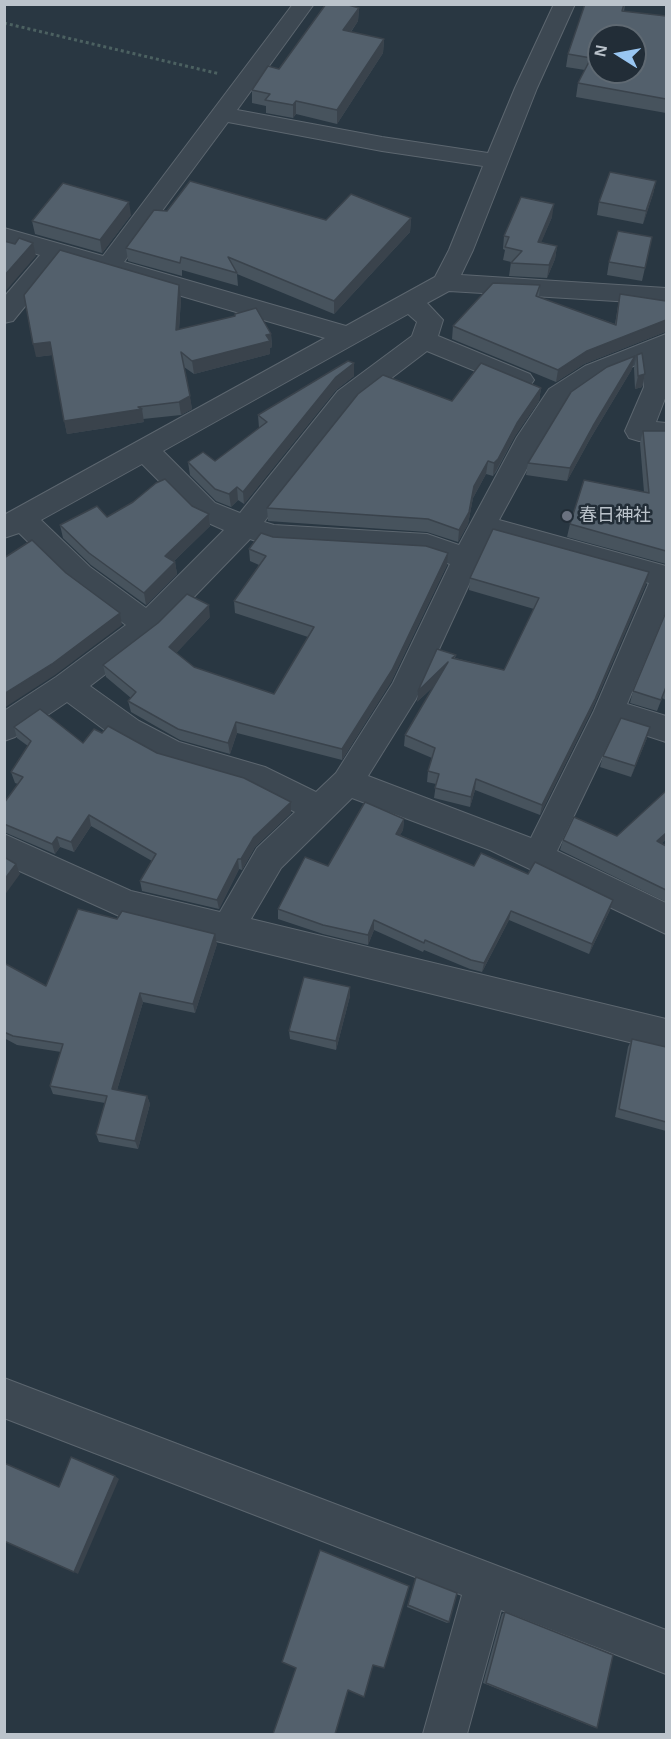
<!DOCTYPE html>
<html>
<head>
<meta charset="utf-8">
<style>
  body { margin:0 }
  #map { position:relative; width:671px; height:1739px; overflow:hidden; background:#293742; font-family:Arial,sans-serif }
  canvas { display:block }
  .frame { position:absolute; inset:0; border:6px solid #bbc3cb; pointer-events:none }
  .north { position:absolute; left:587px; top:24px; width:60px; height:60px; box-sizing:border-box; background:#222d37; border:2px solid #5f6972; border-radius:50%; rotate:281deg; font-size:16px; font-weight:700; line-height:24px; text-align:center; color:#bbc3cb }
  .north::after { content:''; display:block; margin:auto; width:21px; height:27px; background:#99c6f2; clip-path:polygon(50% 0,100% 100%,50% 72%,0 100%) }
</style>
</head>
<body>
<div id="map">
<canvas width="671" height="1739"></canvas>
<div class="frame"></div>
<div class="north">N</div>
</div>
<script>
const ctx = document.querySelector('canvas').getContext('2d');
ctx.lineJoin = 'round';
const toPath = rows => new Path2D(rows.map(r => 'M' + r).join(''));
function trace(path, color, width, dash) { ctx.strokeStyle = color; ctx.lineWidth = width; ctx.lineCap = dash ? 'butt' : 'round'; ctx.setLineDash(dash || []); ctx.stroke(path); }
function fill(path, color) { ctx.fillStyle = color; ctx.fill(path, 'evenodd'); }
function label(font, color, halo, rows, align = 'center') {
  ctx.font = font + ' Arial,"Noto Sans JP",sans-serif'; ctx.lineWidth = 5; ctx.setLineDash([]); ctx.textBaseline = 'middle'; ctx.strokeStyle = halo; ctx.fillStyle = color; for (const [text, x, y, turn = 0] of rows) {
    ctx.save(); ctx.translate(x, y); ctx.rotate((+turn || 0) * Math.PI / 180); ctx.textAlign = isNaN(turn) ? turn : align; if (halo) ctx.strokeText(text, 0, 0); ctx.fillText(text, 0, 0); ctx.restore();
  }
}
const path = toPath([
  [4,23,220,74]
]);
const minor = toPath([
  [293,4,314,4,237,110,382,137,488,153,515,88,554,4,575,4,537,88,473,250,461,275,666,288,666,304,449,291,427,303,443,320,438,336,530,374,534,380,530,386,521,389,512,386,427,351,356,405,264,522,274,525,427,534,459,545,517,437,549,389,585,366,666,334,666,396,656,422,666,423,666,441,639,441,629,438,625,431,644,387,641,363,603,378,567,403,542,441,499,520,666,566,666,611,627,704,666,716,666,742,617,726,557,851,666,903,666,934,490,850,352,798,281,868,251,919,666,1019,666,1051,126,919,4,864,4,834,131,891,220,912,257,848,295,812,246,787,160,762,117,739,67,702,15,737,4,741,4,711,56,677,126,625,70,583,19,533,4,538,4,515,325,338,62,261,13,321,4,323,4,297,40,255,4,244,4,228,103,256,293,4],
  [228,122,382,151,483,166,449,250,435,277,346,326,124,262,228,122],
  [408,314,417,322,412,336,338,391,240,513,215,503,163,451,408,314],
  [142,464,195,517,224,530,146,608,90,567,41,520,142,464],
  [250,539,274,547,425,556,450,564,393,683,336,773,316,792,265,767,179,742,139,721,90,686,159,633,250,539],
  [490,539,649,583,594,711,531,838,368,776,416,699,490,539],
  [4,1378,666,1630,666,1674,501,1610,467,1734,423,1734,462,1595,4,1418,4,1378]
]);
const wall = toPath([
  [585,4,625,4,624,12,666,64,666,113,576,97,578,83,585,70,566,67,568,54],
  [359,8,358,21,351,32,384,39,383,53,337,124,296,114,293,118,266,113,266,106,252,103,252,90],
  [656,181,653,194,643,224,597,215,599,202],
  [167,211,326,220,411,218,410,232,334,314,237,274,238,286,182,270,182,276,128,261,126,248],
  [131,215,102,253,35,234,32,221],
  [552,217,541,242,557,246,555,259,547,278,509,276,511,262,503,260,505,250,503,249,504,236],
  [652,237,642,281,607,275,609,262],
  [540,285,539,297,615,324,620,294,666,301,666,333,665,332,584,364,556,382,452,339,453,326],
  [181,298,179,330,271,334,272,347,270,348,270,354,194,374,184,367,192,409,181,415,143,419,144,422,67,434,52,355,36,357],
  [637,355,645,374,642,387,635,389,634,368],
  [354,363,354,376,336,390,244,504,238,500,231,507,216,501,190,475,188,462,215,461,259,428,258,415],
  [632,369,590,439,567,481,526,475,528,463],
  [541,388,539,401,515,436,496,472,493,476,486,474,473,498,468,524,458,542,427,532,268,521,267,508,452,401],
  [643,431,666,431,666,564,567,537,570,524,644,492,640,443],
  [192,506,209,514,210,526,174,561,175,562,177,574,146,605,91,565,63,538,60,525,107,517],
  [273,537,447,565,391,682,342,760,237,733,230,754,180,740,131,712,128,701,131,698,106,677,103,665,210,617,176,653,194,667,274,694,308,637,235,613,234,601,259,565,250,561,249,549],
  [470,578,646,584,592,710,540,815,475,790,470,807,434,798,436,784,427,782,428,771,432,758,404,746,405,735,434,686,417,702,456,655,455,658,504,670,534,609,469,590],
  [666,613,666,700,662,698,657,711,630,703,633,691],
  [14,727,83,743,102,733,291,802,291,813,255,847,242,870,239,869,219,909,142,891,140,881,152,861,91,826,74,852,60,847,55,854,4,832,4,803,18,784,15,783,11,772,28,746,17,738],
  [647,738,631,777,600,767,603,756],
  [666,791,666,839,662,843,666,846,666,902,560,850,563,840,617,836],
  [404,819,403,830,400,835,474,866,528,874,613,900,610,910,589,954,509,920,482,972,470,969,424,950,423,952,374,930,368,945,323,934,278,919,278,909,328,866],
  [217,944,195,1013,143,1002,117,1090,147,1096,150,1104,138,1149,99,1142,96,1134,105,1103,53,1094,50,1086,61,1052,17,1045,4,1038,4,963,46,986],
  [350,987,350,996,336,1050,290,1039,289,1031],
  [632,1039,666,1047,666,1131,615,1117,628,1047],
  [416,1577,449,1622,447,1623,407,1607],
  [505,1612,597,1728,593,1727,483,1683,502,1614]
]);
const shadedWall = toPath([
  [359,8,358,21,343,43,343,30],
  [384,39,383,53,337,124,337,110],
  [296,101,296,114,293,118,293,105],
  [656,181,653,194,643,224,646,211],
  [129,202,131,215,102,253,100,240],
  [554,204,552,217,536,255,538,242],
  [411,218,410,232,334,314,334,301],
  [33,243,36,256,4,293,4,276],
  [557,246,555,259,547,278,549,265],
  [179,285,181,298,178,344,176,330],
  [666,320,665,332,584,364,556,382,558,370,587,351],
  [271,334,272,347,270,348,270,354,194,374,192,361],
  [50,342,53,355,36,357,33,344],
  [635,356,632,369,590,439,567,481,570,468,593,426],
  [354,363,354,376,336,390,244,504,243,492,336,377],
  [645,374,642,387,635,389,638,376],
  [541,388,539,401,515,436,493,476,494,463,517,423],
  [190,396,192,409,181,415,179,402],
  [142,409,144,422,67,434,64,421],
  [488,461,486,474,473,498,468,524,458,542,459,530,474,486],
  [237,487,238,500,231,507,229,494],
  [209,514,210,526,167,568,165,556],
  [448,553,447,565,391,682,342,760,342,749],
  [175,562,177,574,146,605,144,593],
  [649,572,646,584,592,710,540,815,542,805],
  [209,605,210,617,171,659,169,647],
  [120,613,122,625,55,675,4,708,4,694],
  [448,662,447,674,417,702,418,691],
  [236,722,237,733,230,754,228,743],
  [650,727,647,738,631,777,635,766],
  [476,779,475,790,470,807,471,797],
  [291,802,291,813,255,847,242,870,241,859,254,837],
  [89,815,91,826,74,852,71,842],
  [404,819,403,830,395,844,396,834],
  [666,833,666,839,653,851,657,841],
  [57,837,60,847,55,854,52,844],
  [238,859,239,869,219,909,217,900],
  [16,864,20,874,4,896,4,880],
  [613,900,610,910,589,954,592,944],
  [511,911,509,920,482,972,484,963],
  [374,920,374,930,368,945,368,935],
  [215,934,217,944,195,1013,193,1004],
  [350,987,350,996,336,1050,336,1041],
  [140,993,143,1002,115,1097,112,1089],
  [147,1096,150,1104,138,1149,135,1141],
  [115,1476,119,1479,78,1574,74,1572]
]);
const building = toPath([
  [326,4,345,4,359,8,343,30,384,39,337,110,296,101,293,105,265,100,270,94,252,90,268,66,279,69,326,4],
  [585,4,624,4,622,11,666,16,666,99,578,83,591,58,568,54,585,4],
  [599,36,635,36,635,72,599,72,599,36],
  [610,172,656,181,646,211,599,202,610,172],
  [190,181,326,220,351,194,411,218,334,301,228,257,237,273,181,257,180,263,126,248,154,210,167,211,190,181],
  [63,183,129,202,100,240,32,221,63,183],
  [521,197,554,204,538,242,557,246,549,265,511,263,522,251,505,247,509,237,504,236,521,197],
  [618,231,652,237,645,268,609,262,618,231],
  [19,238,33,243,4,276,4,241,15,244,19,238],
  [60,250,179,285,176,330,235,316,235,314,256,308,271,334,266,335,270,341,192,361,181,352,190,396,179,402,138,407,142,409,64,421,50,342,33,344,24,295,60,250],
  [493,283,540,285,536,296,616,325,620,294,666,301,666,320,587,351,558,370,453,326,493,283],
  [642,353,645,374,638,376,637,355,642,353],
  [635,356,593,426,570,468,528,463,571,392,607,367,635,356],
  [348,361,354,363,336,377,243,492,237,487,229,494,215,489,188,462,203,452,215,461,267,422,258,415,348,361],
  [481,363,541,388,517,423,498,459,494,463,488,461,474,486,469,512,459,530,428,519,267,508,358,394,383,375,452,401,481,363],
  [643,431,666,431,666,551,570,524,584,480,649,493,643,431],
  [165,479,192,506,209,514,165,556,175,562,144,593,89,553,60,525,97,506,107,517,133,502,156,483,165,479],
  [493,529,649,572,595,699,542,805,476,779,471,797,435,788,439,774,428,771,435,748,405,735,448,662,418,691,437,649,456,655,452,658,504,670,539,598,470,578,493,529],
  [261,533,273,537,426,546,448,553,392,670,342,749,236,722,228,743,178,729,128,701,136,692,103,665,158,623,187,594,209,605,169,647,194,667,274,694,314,627,234,601,266,556,249,549,261,533],
  [32,540,66,573,120,613,52,664,4,694,4,558,32,540],
  [666,612,666,687,661,700,633,691,666,612],
  [40,709,83,743,94,729,102,733,108,726,157,753,244,778,291,802,254,837,241,859,238,859,217,900,140,881,156,854,89,815,71,842,57,837,52,844,4,824,4,803,23,777,11,772,31,741,14,727,40,709],
  [621,718,650,727,635,766,603,756,621,718],
  [666,791,666,833,657,841,666,846,666,890,563,840,574,817,617,836,666,791],
  [365,802,404,819,396,834,474,866,481,853,528,874,535,862,613,900,592,944,511,911,484,963,471,960,425,940,424,943,374,920,368,935,323,925,278,909,305,857,328,866,365,802],
  [4,857,16,864,4,880,4,857],
  [78,909,117,919,122,911,215,934,193,1004,140,993,112,1089,147,1096,135,1141,96,1134,107,1096,50,1086,63,1044,13,1036,4,1032,4,963,46,986,78,909],
  [304,977,350,987,336,1041,289,1031,304,977],
  [632,1039,666,1047,666,1122,619,1109,632,1039],
  [71,1457,115,1476,74,1572,4,1541,4,1463,59,1487,71,1457],
  [320,1550,409,1586,384,1668,373,1665,364,1697,348,1690,335,1734,273,1734,296,1668,282,1662,320,1550],
  [416,1577,457,1593,449,1622,408,1605,416,1577],
  [505,1612,613,1655,597,1728,486,1683,505,1612]
]);
const markers = [
  [567,516,6,"#6b7280"]
];
const poiNames = [
  ["春日神社",579,516]
];
trace(minor, '#5c666f', 2);
trace(path, '#4c6161', 3, [3, 3]);
fill(minor, '#3d4852');
fill(wall, '#47535d');
fill(shadedWall, '#3a434c');
fill(building, '#53606c');
trace(building, '#3a434c', 1.5);
for (const [x, y, r, color] of markers) { const dot = new Path2D(); dot.arc(x, y, r, 0, 2 * Math.PI); ctx.fillStyle = color; ctx.fill(dot); trace(dot, '#222d37', 2); }
label('18px', '#bbc3cb', '#222d37', poiNames, 'left');
</script>
</body>
</html>
